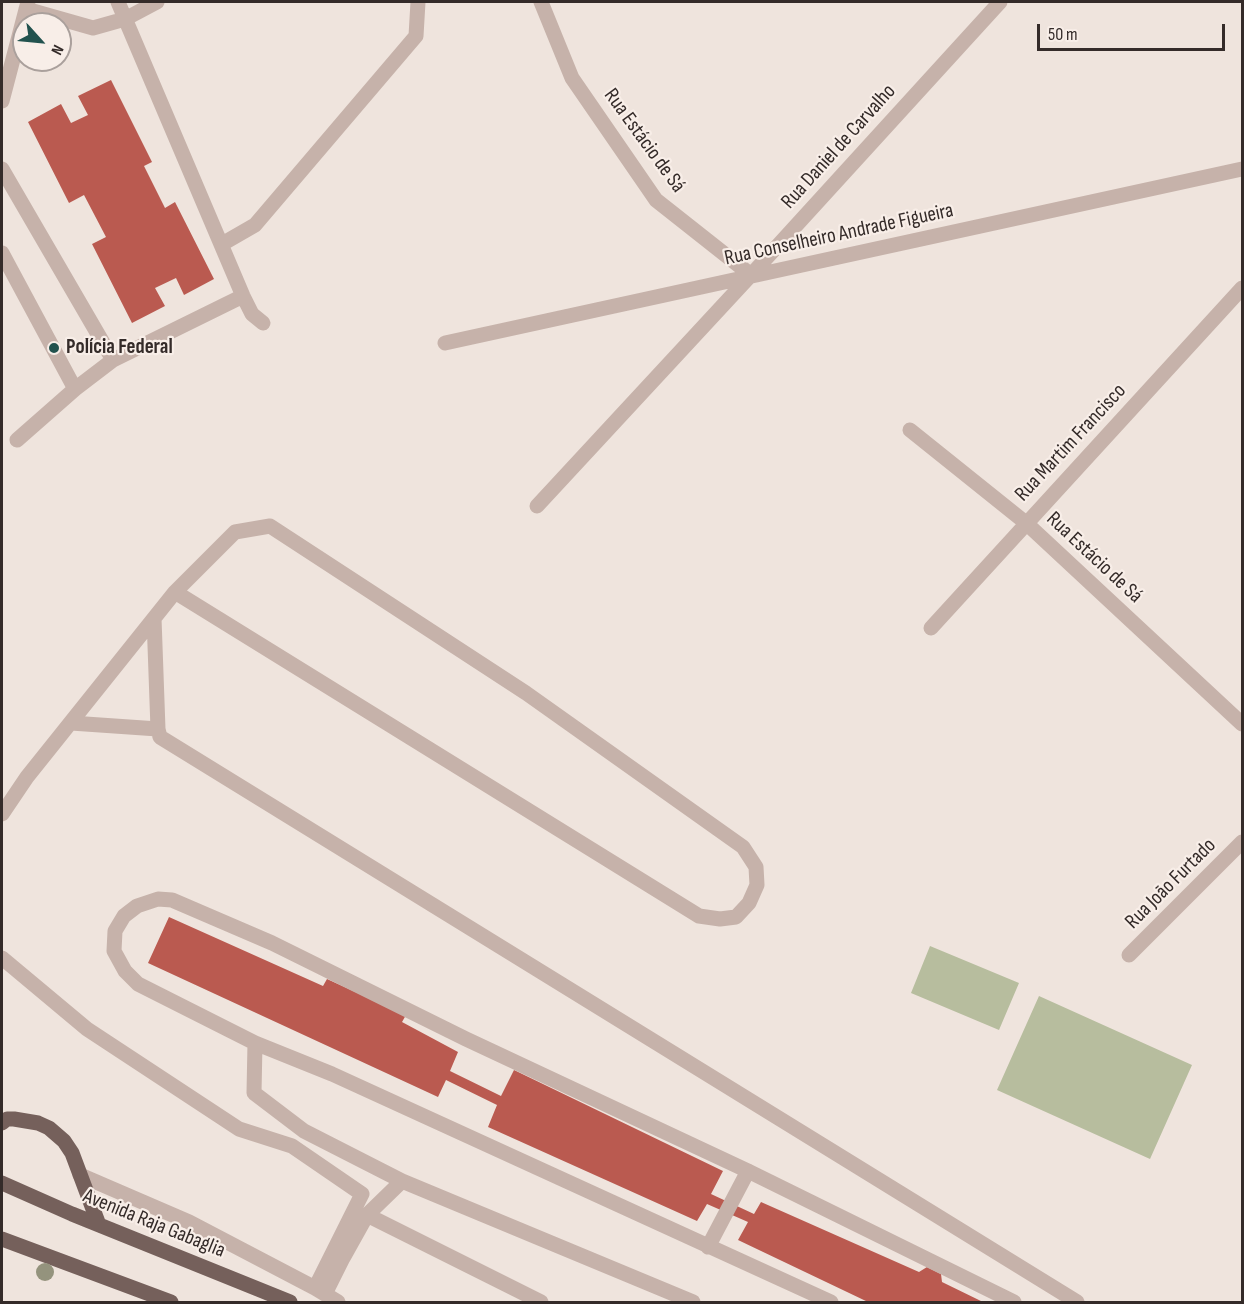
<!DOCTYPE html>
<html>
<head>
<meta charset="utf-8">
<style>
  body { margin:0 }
  #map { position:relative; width:1244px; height:1304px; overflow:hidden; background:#efe4dd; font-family:"Sofia Sans Condensed",sans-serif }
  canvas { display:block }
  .frame { position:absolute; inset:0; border:3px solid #342b29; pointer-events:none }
  .north { position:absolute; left:12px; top:12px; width:60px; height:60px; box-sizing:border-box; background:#f8eee8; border:2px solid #aaa09c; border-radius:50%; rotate:117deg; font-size:16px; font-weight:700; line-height:24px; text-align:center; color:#342b29 }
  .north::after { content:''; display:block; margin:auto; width:21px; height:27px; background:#22524e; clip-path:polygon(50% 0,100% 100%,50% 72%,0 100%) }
  .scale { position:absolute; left:1037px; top:24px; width:188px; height:27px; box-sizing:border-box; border:3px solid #342b29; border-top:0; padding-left:8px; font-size:18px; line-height:21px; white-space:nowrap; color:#342b29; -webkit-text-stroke:4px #f8eee8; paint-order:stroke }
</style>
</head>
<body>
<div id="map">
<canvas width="1244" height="1304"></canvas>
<div class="frame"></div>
<div class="north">N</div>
<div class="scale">50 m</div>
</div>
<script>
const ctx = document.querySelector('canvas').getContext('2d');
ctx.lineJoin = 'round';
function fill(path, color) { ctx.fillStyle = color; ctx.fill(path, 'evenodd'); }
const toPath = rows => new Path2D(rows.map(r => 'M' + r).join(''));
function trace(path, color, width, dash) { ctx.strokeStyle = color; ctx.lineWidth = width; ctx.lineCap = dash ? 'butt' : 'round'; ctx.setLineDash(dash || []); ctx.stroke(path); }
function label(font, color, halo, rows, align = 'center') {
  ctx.font = font + ' "Sofia Sans Condensed",sans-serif'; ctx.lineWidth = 4.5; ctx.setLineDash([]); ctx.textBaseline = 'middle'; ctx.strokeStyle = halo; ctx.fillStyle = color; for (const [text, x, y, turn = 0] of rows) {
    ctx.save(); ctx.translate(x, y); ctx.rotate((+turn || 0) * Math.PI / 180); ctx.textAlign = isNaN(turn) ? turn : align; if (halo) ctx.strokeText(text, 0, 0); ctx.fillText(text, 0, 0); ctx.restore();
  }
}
const green = toPath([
  [930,946,1019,983,999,1030,911,993],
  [1039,996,1192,1065,1150,1159,997,1090]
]);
const building = toPath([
  [111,80,152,162,144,166,165,208,175,202,214,279,184,295,176,278,155,288,165,306,132,323,92,244,106,237,84,195,69,203,28,122,61,104,71,123,88,115,78,96],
  [169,917,323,986,327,979,406,1015,402,1022,458,1052,450,1071,501,1096,514,1070,723,1171,711,1194,754,1214,761,1202,919,1272,927,1267,941,1274,942,1282,983,1302,868,1302,738,1240,748,1222,707,1204,697,1221,488,1127,497,1105,446,1080,438,1097,148,963]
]);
const minor = toPath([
  [118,2,243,296,252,314,263,323],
  [541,2,572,78,656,200,751,275],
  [26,9,93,28,125,19,157,2],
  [2,101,28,2],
  [2,169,113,360],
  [222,244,255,225,416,36,418,2],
  [2,253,75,389],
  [445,343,1242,169],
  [910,430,1026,523,1242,724],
  [17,440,75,389,113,360,243,296],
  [537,506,751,275,1000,2],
  [931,628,1242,288],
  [71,723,158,729,154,618],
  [158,729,160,737,1077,1302],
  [2,814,27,777,175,592,235,532,270,526,526,693,743,847,756,867,757,885,749,903,736,917,720,919,699,916,175,592],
  [1129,955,1242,842],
  [2,958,87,1029,239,1129,292,1146,362,1194,315,1288],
  [255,1043,254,1093,304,1131,402,1181],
  [80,1175,189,1222,315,1288,338,1302],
  [367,1215,402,1181,693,1302],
  [708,1247,748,1171],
  [325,1294,343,1258,367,1215,541,1302],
  [831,1302,332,1074,255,1043,138,984,125,971,114,951,115,931,124,916,137,906,158,899,172,900,272,943,466,1039,748,1171,1014,1302]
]);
const major = toPath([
  [2,1123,7,1119,14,1119,38,1123,49,1128,64,1141,72,1153,99,1225],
  [2,1183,72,1214,290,1302],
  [2,1239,171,1302]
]);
const trees = [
  [45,1272]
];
const markers = [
  [54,348,6,"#22524e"]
];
const streetNames = [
  ["Rua Estácio de Sá",644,141,54],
  ["Rua Daniel de Carvalho",839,147,-48],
  ["Rua Conselheiro Andrade Figueira",839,235,-12],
  ["Rua Martim Francisco",1071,443,-47],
  ["Rua Estácio de Sá",1094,558,43],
  ["Rua João Furtado",1171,884,-45],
  ["Avenida Raja Gabaglia",154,1224,22]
];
const poiNames = [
  ["Polícia Federal",66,348]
];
fill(green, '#b7bd9e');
fill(building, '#ba5a50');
trace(minor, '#c6b2aa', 15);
trace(major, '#75605b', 15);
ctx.fillStyle = '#94937d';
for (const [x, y] of trees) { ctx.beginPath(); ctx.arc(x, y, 9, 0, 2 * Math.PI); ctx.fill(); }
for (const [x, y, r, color] of markers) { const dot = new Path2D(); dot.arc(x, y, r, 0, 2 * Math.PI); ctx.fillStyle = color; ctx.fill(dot); trace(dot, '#f8eee8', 2); }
label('21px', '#342b29', '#f8eee8', streetNames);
label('bold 21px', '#342b29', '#f8eee8', poiNames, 'left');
</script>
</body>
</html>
